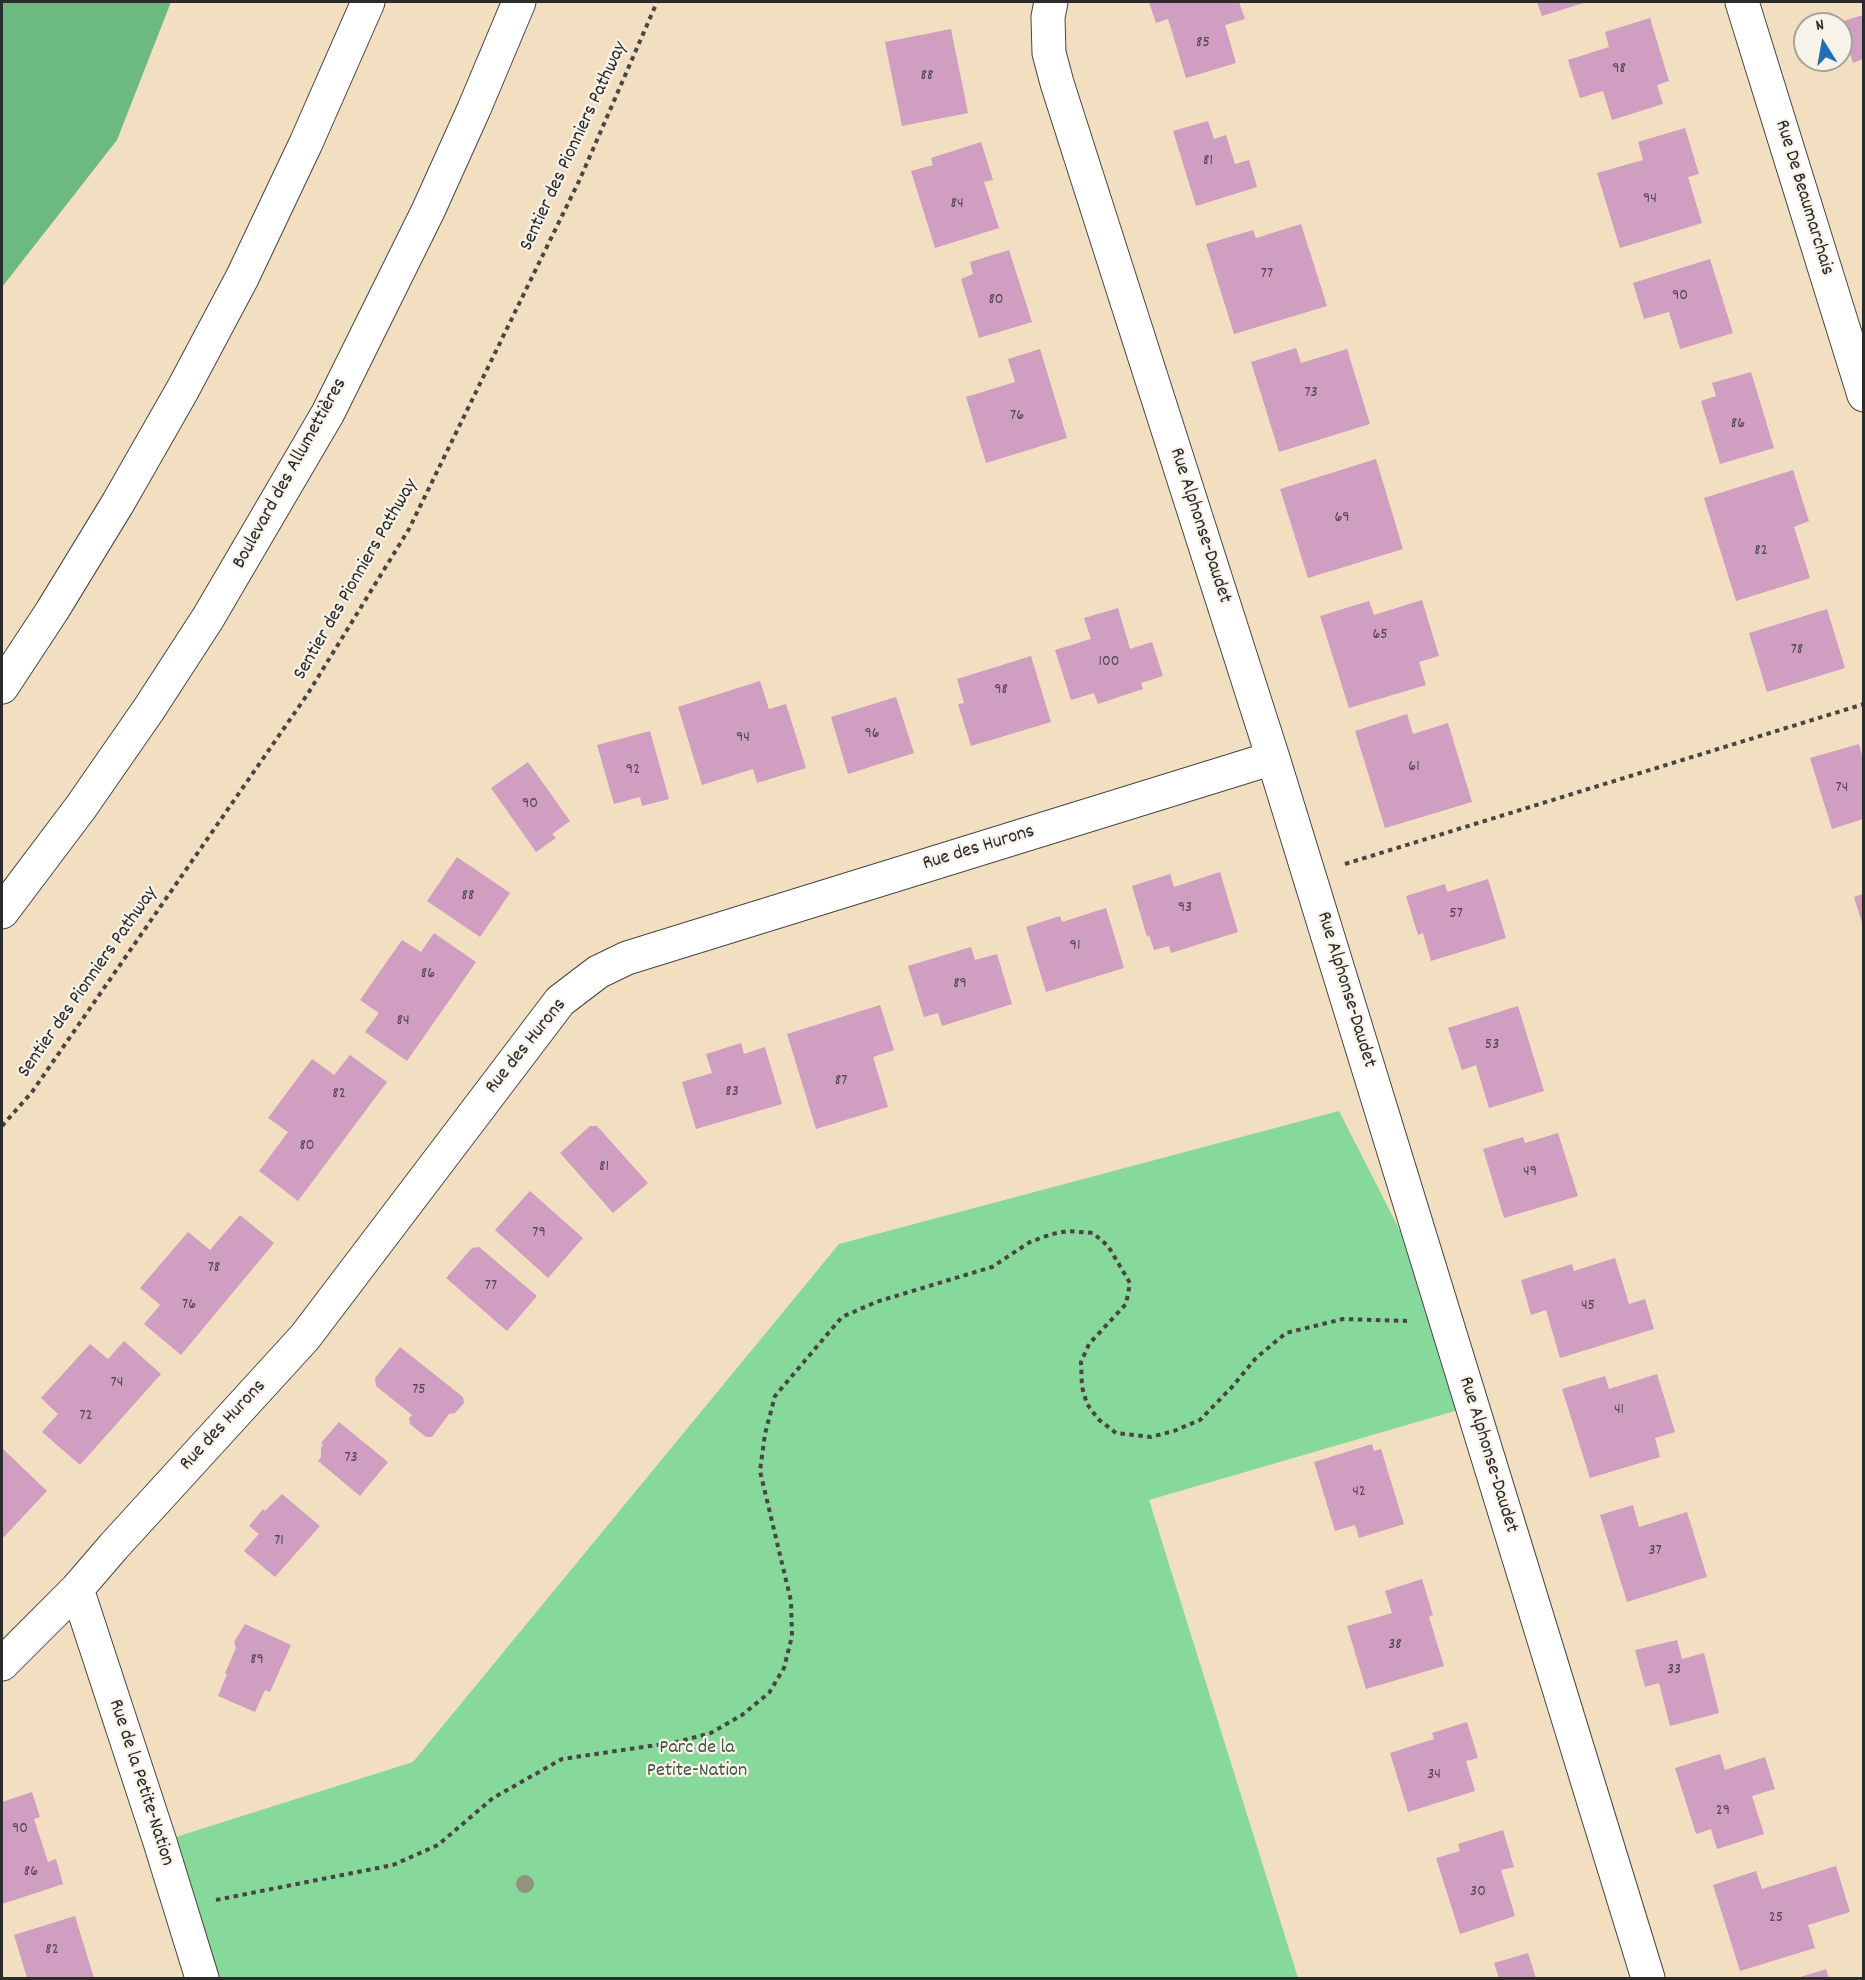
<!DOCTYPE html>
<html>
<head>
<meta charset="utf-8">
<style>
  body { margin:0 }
  #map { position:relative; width:1865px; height:1980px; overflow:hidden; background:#f2dec0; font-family:Dekko,sans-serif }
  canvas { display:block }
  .frame { position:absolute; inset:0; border:3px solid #2b2b2b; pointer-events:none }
  .north { position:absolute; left:1793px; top:12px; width:60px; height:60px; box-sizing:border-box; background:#f7f3e8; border:2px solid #a5a39c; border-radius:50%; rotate:349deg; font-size:16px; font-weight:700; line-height:24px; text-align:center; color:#2b2b2b }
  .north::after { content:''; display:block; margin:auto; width:21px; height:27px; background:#1f6fb2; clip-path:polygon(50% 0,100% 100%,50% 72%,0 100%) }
</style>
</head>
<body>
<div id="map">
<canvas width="1865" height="1980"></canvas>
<div class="frame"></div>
<div class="north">N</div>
</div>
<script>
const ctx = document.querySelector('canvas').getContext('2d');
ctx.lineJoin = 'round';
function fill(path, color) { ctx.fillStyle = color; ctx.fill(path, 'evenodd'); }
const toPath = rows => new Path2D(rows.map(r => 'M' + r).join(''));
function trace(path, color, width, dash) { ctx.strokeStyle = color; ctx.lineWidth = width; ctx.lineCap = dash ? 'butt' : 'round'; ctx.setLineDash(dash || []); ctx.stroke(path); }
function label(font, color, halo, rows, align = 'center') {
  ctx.font = font + ' Dekko,sans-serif'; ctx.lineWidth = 4.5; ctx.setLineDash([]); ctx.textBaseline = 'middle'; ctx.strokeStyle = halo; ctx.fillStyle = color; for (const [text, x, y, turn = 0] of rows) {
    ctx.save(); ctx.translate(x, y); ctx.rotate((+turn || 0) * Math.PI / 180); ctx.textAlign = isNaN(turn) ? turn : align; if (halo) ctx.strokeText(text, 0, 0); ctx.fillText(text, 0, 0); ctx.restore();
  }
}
const green = toPath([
  [1339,1111,1447,1323,1472,1406,1149,1500,1298,1978,202,1978,160,1842,413,1762,839,1244]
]);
const forest = toPath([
  [2,2,171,2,117,140,2,287]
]);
const building = toPath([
  [1149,2,1239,2,1245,19,1225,25,1236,63,1186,78,1168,19,1156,23],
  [1537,2,1587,2,1542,16],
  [1863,15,1863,59,1853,63,1840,22],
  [1650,18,1669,81,1657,85,1663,104,1612,120,1603,91,1580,98,1568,60,1609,47,1605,32],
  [951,29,968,113,902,126,885,42],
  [1208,121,1214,139,1226,135,1235,164,1249,160,1257,187,1196,206,1173,131],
  [1685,128,1699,174,1688,177,1702,223,1620,248,1597,173,1643,160,1638,142],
  [981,142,993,180,984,182,999,228,935,248,911,171,933,165,931,158],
  [1301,224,1327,306,1234,334,1206,244,1253,230,1256,238],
  [1009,250,1032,322,979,338,961,279,973,274,970,262],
  [1710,259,1733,333,1680,349,1669,312,1644,319,1633,283],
  [1296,348,1301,363,1347,349,1370,424,1279,452,1251,362],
  [1040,349,1067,438,986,463,966,397,1015,382,1008,359],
  [1751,372,1774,448,1720,464,1701,401,1716,396,1712,383],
  [1376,459,1403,549,1308,578,1280,489],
  [1793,470,1809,521,1794,527,1810,578,1736,601,1704,498],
  [1422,600,1439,656,1419,662,1426,685,1349,708,1320,616,1369,601,1374,615],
  [1118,608,1130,649,1152,642,1163,676,1141,683,1143,689,1098,704,1094,693,1071,700,1055,650,1091,639,1084,618],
  [1827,609,1845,668,1767,692,1749,633],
  [1031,656,1051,722,971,746,958,704,964,703,957,679],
  [760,681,769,709,786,704,806,768,757,783,753,769,702,785,678,707],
  [896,697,914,753,848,774,831,717],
  [1407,714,1413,734,1448,723,1472,802,1385,828,1355,731],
  [650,731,669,799,642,806,640,797,614,804,597,745],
  [1859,744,1863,759,1863,819,1832,829,1810,758],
  [528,762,570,821,552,834,556,838,536,852,491,788],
  [457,857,510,893,480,937,427,901],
  [1220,872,1238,932,1171,953,1169,946,1154,950,1149,935,1147,937,1132,886,1170,874,1174,887],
  [1488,879,1506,938,1431,961,1423,933,1418,935,1406,896,1445,884,1447,892],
  [1863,894,1863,926,1854,897],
  [1106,908,1124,968,1046,992,1026,927,1060,916,1062,922],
  [434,933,476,962,407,1061,365,1032,379,1013,360,1000,402,940,421,952],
  [971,947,975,960,997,954,1012,1004,942,1026,938,1013,924,1017,908,966],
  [880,1005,894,1050,873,1057,888,1107,816,1129,787,1034],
  [1518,1006,1544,1091,1489,1108,1476,1065,1462,1070,1448,1028],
  [741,1043,744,1054,765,1047,782,1104,696,1129,682,1082,712,1073,706,1054],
  [350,1055,387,1082,298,1201,259,1171,288,1132,268,1118,312,1059,334,1075],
  [590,1126,597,1126,648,1183,613,1213,560,1153],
  [1558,1133,1578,1196,1504,1218,1483,1149,1523,1137,1525,1143],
  [530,1191,583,1238,548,1278,495,1230],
  [240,1215,274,1243,181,1355,144,1324,160,1305,140,1288,188,1232,210,1250],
  [479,1247,537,1296,507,1331,446,1278,472,1248],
  [1615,1258,1629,1304,1645,1299,1654,1329,1560,1358,1546,1310,1531,1315,1521,1280,1572,1264,1574,1271],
  [124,1341,161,1374,80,1465,42,1432,58,1414,41,1398,90,1344,108,1359],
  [400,1347,463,1397,464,1403,455,1413,449,1414,432,1437,426,1437,410,1424,409,1418,412,1415,376,1386,375,1378],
  [1657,1374,1675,1432,1655,1438,1660,1457,1590,1478,1562,1389,1605,1376,1609,1389],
  [339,1422,388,1462,360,1496,318,1461,321,1457,321,1448,323,1445,321,1443],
  [1372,1444,1374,1451,1381,1449,1404,1524,1359,1538,1355,1525,1335,1531,1314,1462],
  [2,1448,47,1491,2,1539],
  [282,1494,320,1526,275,1577,244,1551,259,1534,249,1526,263,1509,265,1511],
  [1633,1505,1639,1527,1687,1512,1707,1577,1627,1602,1600,1515],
  [1422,1579,1433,1615,1429,1617,1444,1666,1366,1689,1347,1626,1392,1613,1385,1591],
  [245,1624,291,1645,270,1692,265,1690,255,1712,218,1696,227,1674,225,1673,236,1648,234,1642],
  [1677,1640,1682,1659,1704,1653,1719,1713,1670,1726,1659,1683,1645,1687,1635,1650],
  [1467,1722,1478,1758,1466,1761,1475,1791,1408,1812,1390,1753,1434,1739,1432,1733],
  [1720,1754,1725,1770,1765,1757,1775,1789,1752,1796,1764,1834,1717,1849,1711,1829,1696,1834,1675,1768],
  [32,1792,40,1817,34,1819,48,1862,56,1859,63,1884,2,1904,2,1802],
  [1503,1830,1514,1867,1501,1870,1515,1916,1460,1934,1436,1858,1460,1851,1458,1844],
  [1836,1866,1850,1912,1808,1925,1815,1948,1740,1971,1713,1885,1756,1871,1762,1889],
  [75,1916,94,1978,27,1978,14,1935],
  [1528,1953,1536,1978,1499,1978,1494,1963],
  [1826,1969,1829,1978,1797,1978]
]);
const path = toPath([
  [1345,864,1864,704],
  [2,1126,32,1092,307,695,409,529,580,179,657,2],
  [216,1900,393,1865,438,1845,493,1798,562,1759,677,1742,711,1733,742,1715,769,1693,784,1668,792,1636,791,1601,760,1471,765,1434,775,1396,842,1317,876,1302,992,1267,1030,1242,1052,1234,1068,1231,1093,1233,1108,1246,1130,1283,1126,1304,1089,1344,1081,1362,1082,1387,1087,1404,1098,1419,1116,1433,1151,1437,1174,1431,1200,1420,1232,1387,1256,1358,1286,1333,1343,1319,1407,1321]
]);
const street = toPath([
  [1051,2,1048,17,1049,53,1057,83,1273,758,1648,1978],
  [1742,2,1864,395],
  [77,1589,160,1842,202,1978],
  [2,1664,77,1589,114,1546,305,1337,560,1001,598,972,627,958,1273,758]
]);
const highway = toPath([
  [2,687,52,611,118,503,183,389,242,278,306,143,368,2],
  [2,912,81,807,149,709,208,618,328,413,428,211,474,109,519,2]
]);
const trees = [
  [525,1884]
];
const numberNames = [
  ["85",1203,44],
  ["98",1619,70],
  ["88",927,77],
  ["81",1208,162],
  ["94",1650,200],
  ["84",957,205],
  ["77",1267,275],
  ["90",1680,297],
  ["80",996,301],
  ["73",1311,394],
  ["76",1017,417],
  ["86",1738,425],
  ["69",1342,519],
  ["82",1761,552],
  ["65",1380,636],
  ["78",1797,651],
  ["100",1109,663],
  ["98",1001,691],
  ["96",872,735],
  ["94",743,739],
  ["61",1414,768],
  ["92",633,771],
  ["74",1842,789],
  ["90",530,805],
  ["88",468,897],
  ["93",1185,909],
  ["57",1456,915],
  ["91",1075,947],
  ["86",428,975],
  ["89",960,985],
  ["84",403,1022],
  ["53",1492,1046],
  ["87",841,1082],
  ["83",732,1093],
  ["82",339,1095],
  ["80",307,1147],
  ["81",604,1168],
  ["49",1530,1173],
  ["79",539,1234],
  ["78",214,1269],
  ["77",491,1287],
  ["76",189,1306],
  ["45",1588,1307],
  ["74",117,1384],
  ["75",419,1391],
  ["41",1619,1411],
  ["72",86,1417],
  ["73",351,1459],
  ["42",1359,1493],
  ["71",279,1542],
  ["37",1655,1552],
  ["38",1395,1646],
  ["89",257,1661],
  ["33",1674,1671],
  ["34",1434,1776],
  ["29",1723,1812],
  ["90",20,1830],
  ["86",31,1873],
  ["30",1478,1893],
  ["25",1776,1919],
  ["82",52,1951]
];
const streetNames = [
  ["Sentier des Pionniers Pathway",575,147,-65],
  ["Rue De Beaumarchais",1803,198,73],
  ["Boulevard des Allumettières",291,474,-61],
  ["Rue Alphonse-Daudet",1199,526,72],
  ["Sentier des Pionniers Pathway",357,580,-60],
  ["Rue des Hurons",979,849,-17],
  ["Sentier des Pionniers Pathway",89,983,-55],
  ["Rue Alphonse-Daudet",1345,990,73],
  ["Rue des Hurons",527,1047,-51],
  ["Rue des Hurons",224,1426,-47],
  ["Rue Alphonse-Daudet",1487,1455,73],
  ["Rue de la Petite-Nation",140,1783,72]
];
const parkNames = [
  ["Parc de la",697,1749],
  ["Petite-Nation",697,1772]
];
fill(green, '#86d99a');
fill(forest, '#6cb982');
fill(building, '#cf9ec1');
trace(street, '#494641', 35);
trace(highway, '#494641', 35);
trace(path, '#494641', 4, [4.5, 4.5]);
trace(street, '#fff', 33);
trace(highway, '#fff', 33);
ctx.fillStyle = '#91937d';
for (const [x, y] of trees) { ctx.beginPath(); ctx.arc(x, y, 9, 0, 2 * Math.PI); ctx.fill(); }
label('16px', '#544850', null, numberNames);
label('20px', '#2b2b2b', '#f7f3e8', streetNames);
label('20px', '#425647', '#f7f3e8', parkNames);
</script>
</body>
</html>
